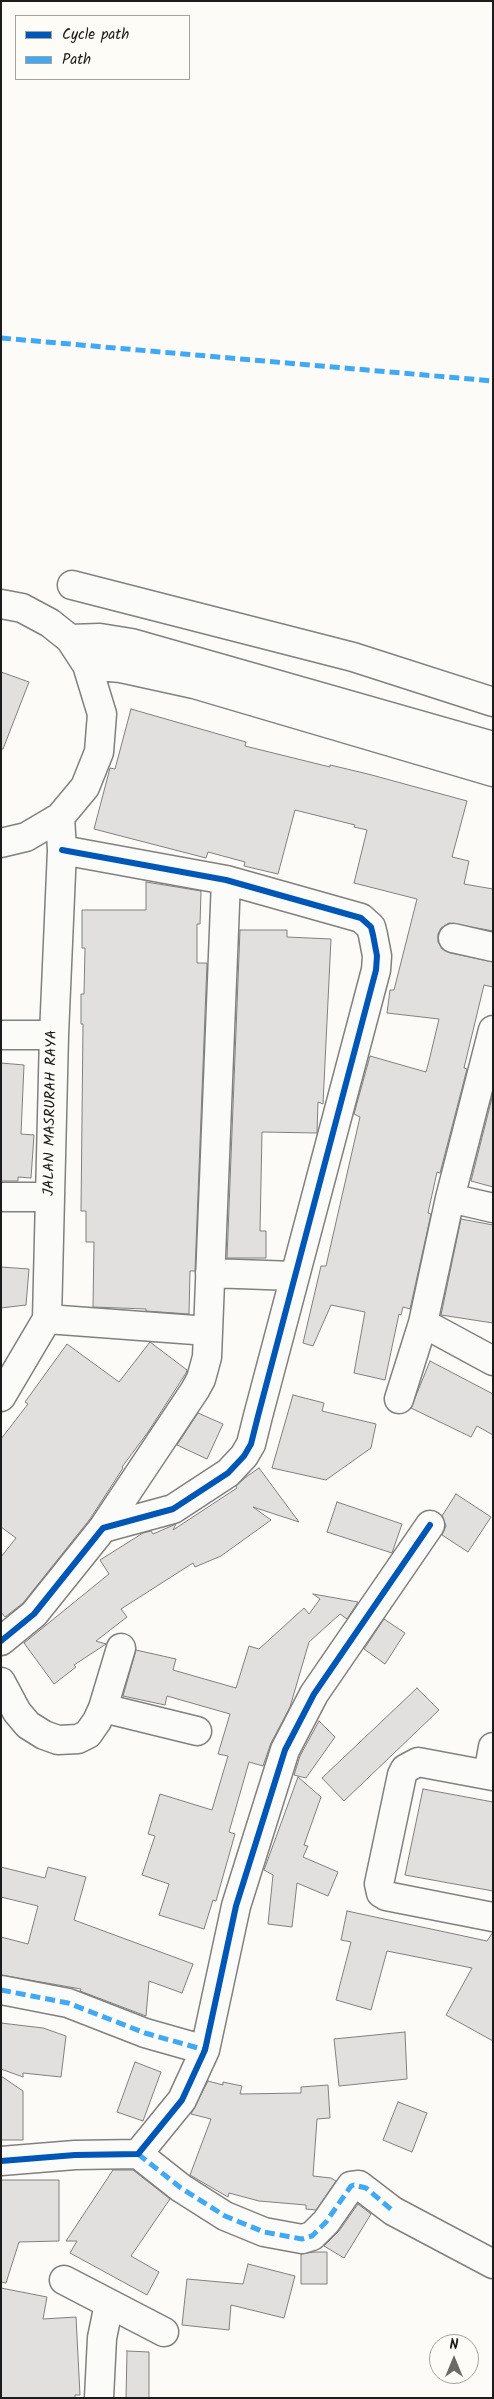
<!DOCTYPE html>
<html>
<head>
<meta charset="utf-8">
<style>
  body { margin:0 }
  #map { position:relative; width:494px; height:2399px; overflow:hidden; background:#fcfbf8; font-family:Kalam,sans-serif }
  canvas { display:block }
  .frame { position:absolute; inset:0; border:2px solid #1c1c1c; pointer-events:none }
  .legend { position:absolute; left:15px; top:15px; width:175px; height:65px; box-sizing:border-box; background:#fdfcf7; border:1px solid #a3a29f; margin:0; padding:6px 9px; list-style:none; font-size:15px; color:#1c1c1c }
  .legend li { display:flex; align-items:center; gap:10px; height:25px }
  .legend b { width:25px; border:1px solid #a3a29f }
  .north { position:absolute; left:429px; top:2334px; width:50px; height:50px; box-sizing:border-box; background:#fdfcf7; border:1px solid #a3a29f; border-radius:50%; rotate:0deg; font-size:14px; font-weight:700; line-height:20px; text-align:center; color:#1c1c1c }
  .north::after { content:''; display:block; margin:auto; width:18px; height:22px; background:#6a6a69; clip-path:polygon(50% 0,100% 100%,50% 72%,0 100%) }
</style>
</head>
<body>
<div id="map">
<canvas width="494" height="2399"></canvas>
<div class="frame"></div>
<ul class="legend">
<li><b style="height:6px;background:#0057b8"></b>Cycle path</li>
<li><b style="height:6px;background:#3fa9f5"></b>Path</li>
</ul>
<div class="north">N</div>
</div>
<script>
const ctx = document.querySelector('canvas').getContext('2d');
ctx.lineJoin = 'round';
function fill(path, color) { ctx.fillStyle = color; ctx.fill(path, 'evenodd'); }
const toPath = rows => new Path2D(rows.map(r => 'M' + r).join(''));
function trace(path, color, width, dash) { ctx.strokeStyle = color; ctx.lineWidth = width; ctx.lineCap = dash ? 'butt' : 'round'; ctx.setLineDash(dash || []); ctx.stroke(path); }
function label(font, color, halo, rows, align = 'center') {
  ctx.font = font + ' Kalam,sans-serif'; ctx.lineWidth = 4; ctx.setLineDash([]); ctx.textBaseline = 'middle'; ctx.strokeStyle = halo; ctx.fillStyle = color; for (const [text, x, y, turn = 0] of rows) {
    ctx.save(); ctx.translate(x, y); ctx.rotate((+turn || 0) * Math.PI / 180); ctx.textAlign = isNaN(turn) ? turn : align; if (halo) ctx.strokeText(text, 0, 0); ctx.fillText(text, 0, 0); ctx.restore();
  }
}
const building = toPath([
  [1,672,29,682,3,749,1,749,1,672],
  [131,709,246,742,245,746,330,767,330,765,368,774,467,801,452,857,469,861,464,884,493,889,493,931,449,923,441,928,438,934,438,942,442,949,450,953,493,962,493,987,484,985,464,1068,467,1069,440,1173,437,1172,428,1213,431,1214,410,1309,403,1307,401,1315,399,1314,385,1380,354,1373,365,1312,331,1305,313,1346,303,1343,321,1266,326,1266,360,1117,354,1114,370,1056,426,1072,429,1061,439,1019,387,1013,390,990,394,990,417,899,354,883,367,830,354,827,355,825,295,810,278,874,244,866,245,862,208,852,206,858,94,829,110,768,115,769,131,709],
  [146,882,201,891,200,924,197,924,197,963,207,963,195,1271,190,1271,189,1314,146,1311,146,1309,93,1307,94,1242,86,1242,86,1211,81,1211,83,1024,81,1024,81,994,84,994,85,948,82,948,82,910,146,910,146,882],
  [240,930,287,930,287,937,331,939,323,1104,318,1102,317,1133,262,1132,260,1231,266,1231,266,1258,227,1258,240,930],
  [1,1063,24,1065,21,1134,34,1135,31,1178,18,1177,18,1181,1,1181,1,1063],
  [493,1094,493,1187,471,1181,493,1094],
  [461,1219,493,1225,493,1323,441,1315,461,1219],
  [1,1267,29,1269,26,1305,1,1308,1,1267],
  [150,1342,187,1370,186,1373,148,1432,122,1467,123,1468,90,1519,23,1603,5,1617,1,1612,1,1557,16,1538,1,1527,1,1439,28,1404,25,1402,67,1344,119,1382,150,1342],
  [430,1361,493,1394,493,1435,477,1426,471,1437,411,1408,430,1361],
  [293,1395,324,1403,322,1411,376,1424,371,1448,326,1480,272,1468,293,1395],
  [198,1413,223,1424,207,1459,177,1445,198,1413],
  [259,1468,299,1522,253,1507,271,1520,221,1556,195,1567,193,1563,121,1609,127,1617,96,1641,106,1644,74,1665,76,1667,54,1684,24,1643,109,1574,100,1560,143,1533,151,1531,153,1534,176,1524,173,1530,237,1488,236,1486,246,1477,259,1468],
  [456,1494,491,1517,468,1552,442,1535,446,1526,442,1516,456,1494],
  [337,1502,402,1524,392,1553,327,1532,337,1502],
  [313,1594,358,1602,347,1619,340,1614,309,1642,290,1707,271,1743,263,1766,249,1762,229,1832,235,1834,216,1901,213,1900,204,1929,159,1915,169,1884,142,1875,155,1836,148,1834,160,1794,212,1810,228,1756,218,1754,230,1714,167,1696,165,1705,123,1696,136,1650,176,1659,173,1670,236,1688,249,1646,259,1649,304,1608,309,1614,320,1599,313,1594],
  [384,1619,405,1633,385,1664,364,1649,384,1619],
  [417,1688,439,1710,344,1801,322,1778,417,1688],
  [319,1721,335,1737,306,1778,294,1775,300,1756,319,1721],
  [298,1777,321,1797,304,1845,308,1846,303,1857,338,1872,328,1896,297,1883,292,1927,268,1924,273,1875,264,1870,298,1777],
  [423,1789,493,1802,493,1891,405,1875,423,1789],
  [1,1867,45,1878,48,1867,86,1877,74,1920,193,1964,182,1993,149,1981,146,2016,80,1991,81,1989,1,1975,1,1937,28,1944,38,1906,1,1897,1,1867],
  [347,1911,487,1941,493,1932,493,2041,446,2015,472,1968,387,1951,371,2010,336,2000,351,1942,341,1940,347,1911],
  [1,2023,43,2028,66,2036,61,2077,23,2073,23,2077,1,2069,1,2023],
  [405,2032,407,2079,339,2086,334,2039,405,2032],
  [135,2062,161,2072,143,2121,117,2112,135,2062],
  [1,2076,23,2091,23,2140,1,2140,1,2076],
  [208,2081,223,2085,223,2082,242,2086,240,2094,301,2093,301,2087,328,2085,330,2118,317,2119,313,2176,331,2178,336,2181,316,2210,306,2209,306,2205,259,2201,229,2193,228,2197,190,2175,211,2119,191,2114,208,2081],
  [398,2102,427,2113,412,2152,383,2140,398,2102],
  [113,2170,133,2170,170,2199,131,2256,159,2272,147,2295,70,2253,77,2241,66,2241,113,2170],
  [1,2180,59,2180,59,2241,19,2242,6,2283,1,2282,1,2180],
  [358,2204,371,2214,344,2258,324,2246,339,2231,358,2204],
  [314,2252,327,2252,327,2284,301,2284,301,2254,314,2252],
  [248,2264,295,2276,284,2318,231,2305,229,2330,182,2325,187,2279,243,2284,248,2264],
  [1,2288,47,2297,43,2319,76,2317,80,2395,75,2395,75,2398,1,2398,1,2288],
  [127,2351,149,2352,149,2398,126,2398,127,2351]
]);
const minor = toPath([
  [72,585,353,657,493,702],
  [1,604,22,608,50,623,70,639,87,665,102,714,99,752,85,787,60,817,26,837,1,843],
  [70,639,100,638,131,643,493,746],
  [87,665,121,668,194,684,493,772],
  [453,938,493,947],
  [1,1035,54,1035],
  [1,1197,49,1197],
  [450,1198,493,1208],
  [210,1273,294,1276],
  [47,1319,208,1331],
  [423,1323,493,1361],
  [1,1397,47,1319,54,1035,62,850,60,817],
  [399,1399,423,1323,450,1198,493,1030],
  [103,1528,195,1390,201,1379,207,1357,226,880],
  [1,1641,34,1614,103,1528,173,1509,228,1473,244,1456,251,1444,258,1416,376,970,377,956,373,935,371,927,361,918,226,880,62,850],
  [1,1682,17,1712,28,1725,44,1735,58,1740,78,1739,88,1734,97,1721,103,1708,121,1648],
  [103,1708,197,1731],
  [488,1775,493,1747],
  [493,1776,418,1762,405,1769,402,1775,379,1884,381,1893,386,1896,493,1917],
  [1,1990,68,2003,145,2033,205,2050],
  [138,2154,181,2188,225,2216,264,2232,302,2239,312,2236,326,2222,351,2186,359,2185,393,2211,493,2264],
  [1,2161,75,2155,138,2154,182,2100,205,2050,236,1906,285,1750,314,1694,430,1525],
  [64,2280,164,2332],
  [99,2398,102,2338,109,2304]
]);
const quiet = toPath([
  [1,338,493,381],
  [1,1990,68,2003,145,2033,205,2050],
  [138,2154,181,2188,225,2216,264,2232,302,2239,312,2236,326,2222,351,2186,354,2185,366,2188,393,2211]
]);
const cycleway = toPath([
  [1,1641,34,1614,103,1528,173,1509,228,1473,244,1456,251,1444,258,1416,376,970,377,956,373,935,371,927,361,918,226,880,62,850],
  [1,2161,75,2155,138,2154,182,2100,205,2050,236,1906,285,1750,314,1694,430,1525]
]);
const streetNames = [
  ["JALAN MASRURAH RAYA",52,1113,-89]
];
fill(building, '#e1e0de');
trace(building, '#81807f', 1);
trace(minor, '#81807f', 31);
trace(minor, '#fbfbf9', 28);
trace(quiet, '#3fa9f5', 5, [10, 5]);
trace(cycleway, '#0057b8', 6);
label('15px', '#1c1c1c', '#fdfcf7', streetNames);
</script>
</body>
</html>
